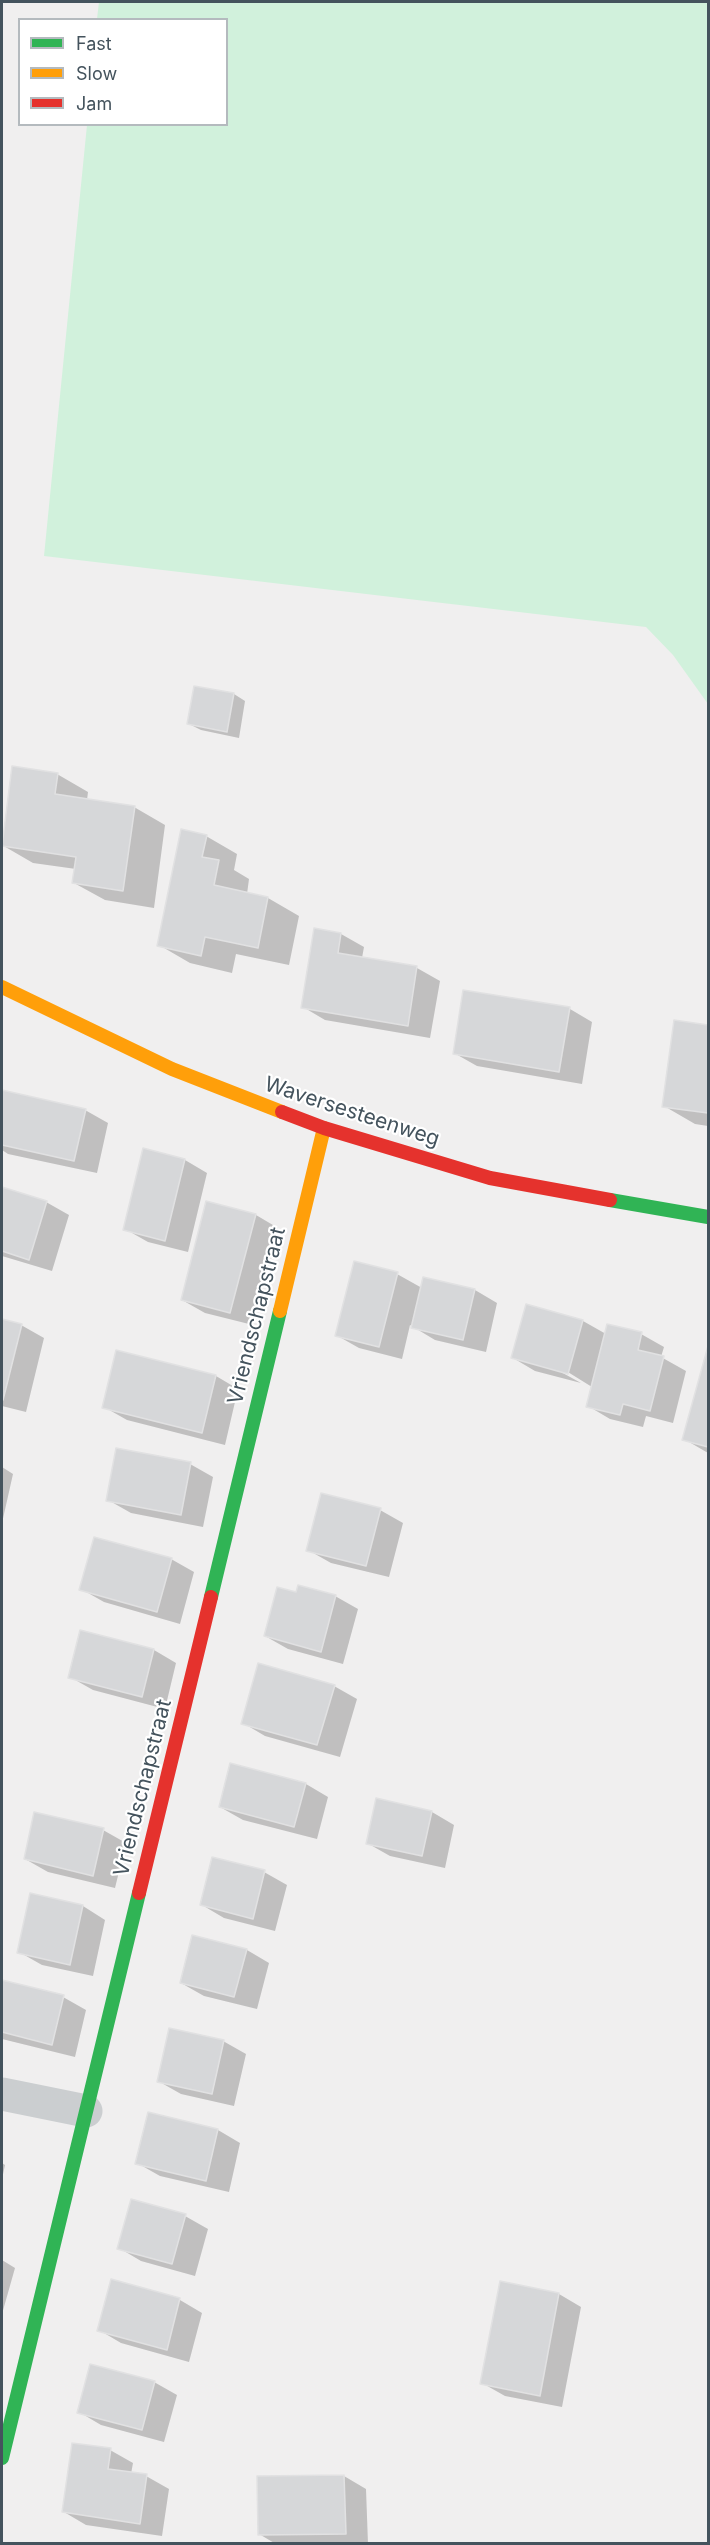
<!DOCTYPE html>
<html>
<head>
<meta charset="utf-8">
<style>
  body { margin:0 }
  #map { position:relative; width:710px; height:2545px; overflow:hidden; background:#f0efef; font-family:Inter,sans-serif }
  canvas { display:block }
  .frame { position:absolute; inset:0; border:3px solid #44535d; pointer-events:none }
  .legend { position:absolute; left:18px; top:18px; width:210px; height:108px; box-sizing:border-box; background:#fff; border:2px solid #b4babe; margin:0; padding:8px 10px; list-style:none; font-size:18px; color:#44535d }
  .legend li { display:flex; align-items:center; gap:12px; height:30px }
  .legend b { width:30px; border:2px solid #b4babe }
</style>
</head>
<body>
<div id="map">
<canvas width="710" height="2545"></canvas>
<div class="frame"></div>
<ul class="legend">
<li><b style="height:8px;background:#30b455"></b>Fast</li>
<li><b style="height:8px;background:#ff9f0a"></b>Slow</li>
<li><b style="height:8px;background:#e5322d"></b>Jam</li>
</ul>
</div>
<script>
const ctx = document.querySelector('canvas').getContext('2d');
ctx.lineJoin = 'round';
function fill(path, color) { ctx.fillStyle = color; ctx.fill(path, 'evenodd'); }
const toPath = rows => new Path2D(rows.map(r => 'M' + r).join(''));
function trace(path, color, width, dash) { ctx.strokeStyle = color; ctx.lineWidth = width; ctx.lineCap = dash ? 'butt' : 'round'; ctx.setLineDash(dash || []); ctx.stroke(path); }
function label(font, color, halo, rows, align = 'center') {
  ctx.font = font + ' Inter,sans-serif'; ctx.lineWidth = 4.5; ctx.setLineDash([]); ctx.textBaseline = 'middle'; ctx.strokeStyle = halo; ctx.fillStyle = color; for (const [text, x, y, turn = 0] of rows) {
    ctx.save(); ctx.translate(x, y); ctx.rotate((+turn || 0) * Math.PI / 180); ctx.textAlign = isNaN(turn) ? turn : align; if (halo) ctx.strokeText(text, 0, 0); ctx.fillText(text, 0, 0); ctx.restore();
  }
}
const green = toPath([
  [99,2,708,2,708,704,673,655,646,627,44,556,87,125,226,124,226,20,97,19]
]);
const shadow = toPath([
  [234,694,245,701,239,738,201,730,189,724],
  [57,774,88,792,87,800,134,807,165,825,154,908,105,900,74,883,76,869,33,863,2,845],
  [206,836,237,854,234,870,249,879,247,894,268,898,299,916,289,965,236,954,232,973,190,963,159,945],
  [315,930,341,934,364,947,362,958,417,968,440,981,430,1038,325,1020,303,1007],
  [570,1009,592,1022,582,1084,477,1066,454,1053],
  [675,1022,708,1026,708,1126,695,1124,664,1106],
  [2,1092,85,1110,108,1123,97,1173,8,1154,2,1150],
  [185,1160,207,1173,188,1252,148,1242,125,1229],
  [2,1189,46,1202,69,1215,52,1271,2,1256],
  [256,1215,278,1228,253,1325,205,1313,182,1300],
  [397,1274,422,1288,475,1290,497,1303,486,1352,435,1340,410,1325,402,1359,359,1348,336,1335],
  [527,1306,583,1321,606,1334,641,1334,664,1347,661,1357,686,1371,673,1423,646,1416,643,1427,610,1419,588,1406,592,1387,563,1369,561,1372,581,1383,535,1371,513,1358],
  [2,1320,21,1325,44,1338,26,1412,2,1406],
  [708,1351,708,1453,684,1439],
  [216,1376,238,1389,225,1445,127,1420,104,1407],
  [190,1464,213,1477,203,1527,131,1513,108,1500],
  [2,1467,13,1474,2,1523],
  [380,1510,403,1523,389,1577,331,1563,308,1550],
  [171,1559,194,1572,180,1624,104,1602,81,1589],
  [297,1594,335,1596,358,1609,343,1664,288,1649,265,1636],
  [154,1650,176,1663,165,1709,93,1690,70,1677],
  [334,1686,357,1699,340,1757,265,1736,243,1723],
  [306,1784,328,1797,317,1839,243,1820,220,1807],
  [432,1812,454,1825,445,1868,390,1856,367,1843],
  [103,1830,126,1843,115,1888,48,1872,25,1859],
  [264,1872,287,1885,275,1931,224,1918,202,1905],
  [83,1906,105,1920,93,1976,42,1965,19,1952],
  [247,1950,269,1963,257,2009,204,1996,181,1983],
  [2,1982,63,1997,86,2010,75,2057,2,2039],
  [223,2041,246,2054,234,2106,181,2094,158,2081],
  [149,2114,218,2130,240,2143,229,2192,160,2176,137,2163],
  [2,2163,5,2165,2,2179],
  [185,2216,208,2229,195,2276,141,2261,119,2248],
  [2,2260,15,2268,2,2314],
  [112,2281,180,2300,202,2313,189,2362,121,2343,99,2330],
  [559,2294,581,2307,562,2407,505,2396,482,2383],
  [154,2382,177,2395,164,2442,101,2425,79,2412],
  [110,2450,133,2463,131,2474,146,2476,169,2489,162,2536,86,2525,64,2512],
  [344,2476,366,2489,368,2544,276,2544,259,2534]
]);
const building = toPath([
  [194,686,234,693,227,732,187,724,194,686],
  [12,766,58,773,55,794,135,806,123,891,72,883,76,857,2,846,12,766],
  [181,829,207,835,202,857,219,860,214,885,268,897,258,948,205,937,201,956,157,946,181,829],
  [314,928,341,933,338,953,417,966,408,1026,301,1008,314,928],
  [463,990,570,1007,559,1072,453,1054,463,990],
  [674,1020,708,1025,708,1113,662,1107,674,1020],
  [2,1090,86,1109,74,1161,2,1145,2,1090],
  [143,1148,185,1159,165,1241,123,1230,143,1148],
  [2,1187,47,1201,29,1260,2,1251,2,1187],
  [206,1201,256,1214,230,1313,181,1300,206,1201],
  [354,1261,398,1272,379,1347,335,1336,354,1261],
  [423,1277,475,1289,463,1340,411,1328,423,1277],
  [526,1304,583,1320,568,1374,511,1358,526,1304],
  [2,1319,22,1324,3,1400,2,1400,2,1319],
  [607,1324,642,1332,638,1350,664,1356,650,1411,623,1404,620,1415,586,1407,607,1324],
  [708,1346,708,1447,682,1440,708,1346],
  [116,1350,216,1375,202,1433,102,1408,116,1350],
  [116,1448,191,1462,181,1515,106,1501,116,1448],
  [321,1493,381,1508,366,1566,306,1551,321,1493],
  [94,1537,172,1558,157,1612,79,1590,94,1537],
  [298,1585,336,1595,321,1652,264,1636,277,1587,296,1592,298,1585],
  [80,1630,154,1649,142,1697,68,1678,80,1630],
  [258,1663,335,1685,317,1745,241,1724,258,1663],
  [230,1763,306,1783,294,1827,219,1807,230,1763],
  [376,1798,432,1811,422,1856,366,1844,376,1798],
  [34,1812,104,1828,93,1876,24,1859,34,1812],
  [212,1857,265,1870,253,1919,200,1905,212,1857],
  [30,1893,83,1905,70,1965,17,1953,30,1893],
  [192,1935,247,1949,234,1997,180,1983,192,1935],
  [2,1980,64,1995,52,2045,2,2032,2,1980],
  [169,2028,224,2040,212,2094,157,2082,169,2028],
  [148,2112,218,2129,206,2181,135,2164,148,2112],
  [131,2199,186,2214,172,2264,117,2249,131,2199],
  [111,2279,180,2298,167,2350,97,2331,111,2279],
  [500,2281,559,2293,540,2396,480,2384,500,2281],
  [90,2364,155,2381,142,2430,77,2413,90,2364],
  [72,2443,111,2448,108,2469,147,2474,140,2524,62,2512,72,2443],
  [344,2475,346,2534,258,2535,257,2476,344,2475]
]);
const street = toPath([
  [2,2094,86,2111]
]);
const fast = toPath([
  [610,1200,708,1217],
  [211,1597,280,1311],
  [2,2458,139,1893]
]);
const slow = toPath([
  [2,987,172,1069,282,1112],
  [280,1311,324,1128]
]);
const jam = toPath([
  [282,1112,324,1128,490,1178,610,1200],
  [139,1893,211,1597]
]);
const streetNames = [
  ["Waversesteenweg",352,1112,18],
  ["Vriendschapstraat",257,1316,-76],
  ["Vriendschapstraat",143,1788,-76]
];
fill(green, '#d1f1dc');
fill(shadow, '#0003');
fill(building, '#d6d7d9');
trace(building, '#e1e1e2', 1.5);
trace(street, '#cbced0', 33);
trace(fast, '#30b455', 14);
trace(slow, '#ff9f0a', 14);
trace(jam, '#e5322d', 14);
label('21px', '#44535d', '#fff', streetNames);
</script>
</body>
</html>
